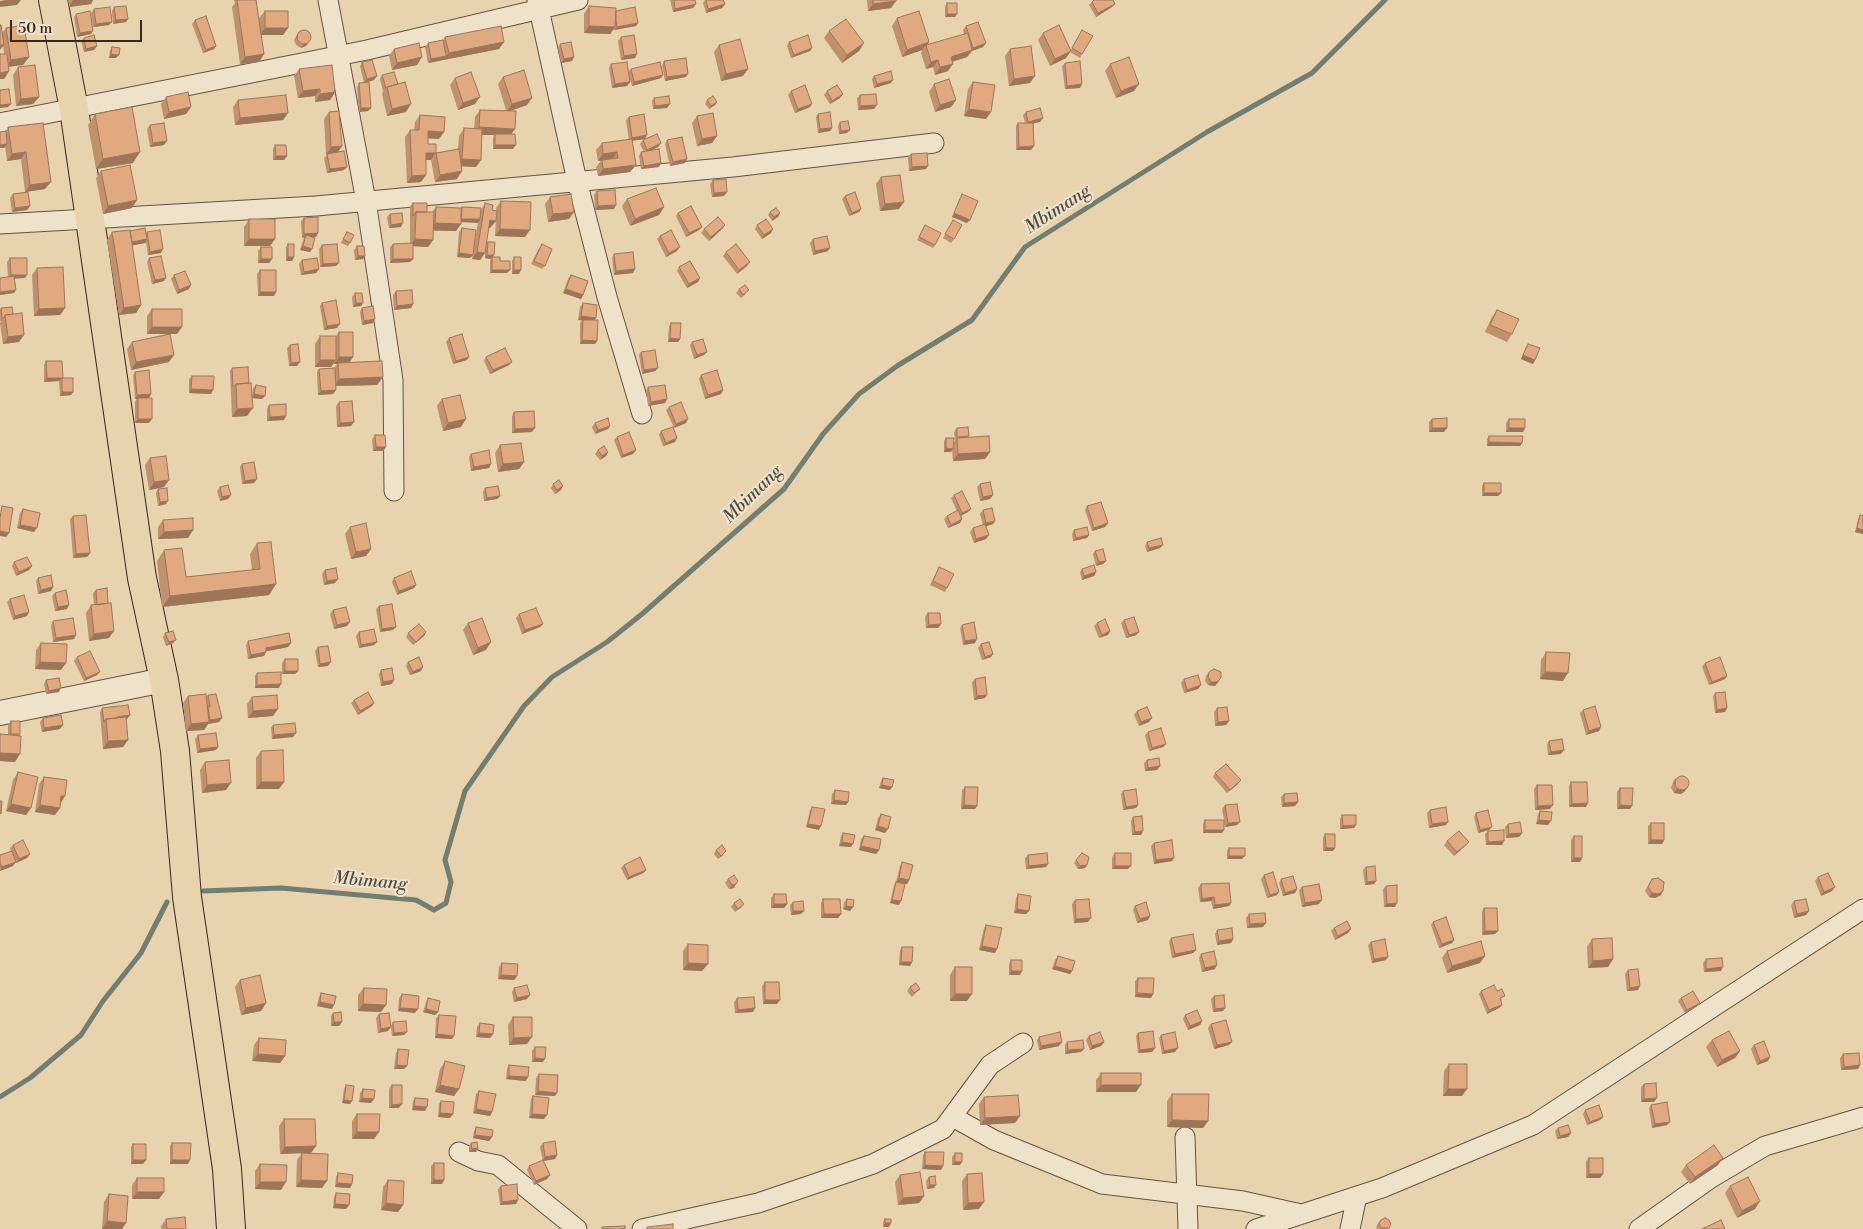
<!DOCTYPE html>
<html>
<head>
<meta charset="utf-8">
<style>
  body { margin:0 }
  #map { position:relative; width:1863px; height:1229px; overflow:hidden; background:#e7d3ad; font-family:"Libre Bodoni",serif }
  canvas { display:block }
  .scale { position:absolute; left:10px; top:20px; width:132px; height:22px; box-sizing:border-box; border:2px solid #39271e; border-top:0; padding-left:6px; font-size:15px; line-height:18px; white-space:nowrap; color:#39271e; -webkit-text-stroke:4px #efe2ca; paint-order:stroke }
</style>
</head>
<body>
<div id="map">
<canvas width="1863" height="1229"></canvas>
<div class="scale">50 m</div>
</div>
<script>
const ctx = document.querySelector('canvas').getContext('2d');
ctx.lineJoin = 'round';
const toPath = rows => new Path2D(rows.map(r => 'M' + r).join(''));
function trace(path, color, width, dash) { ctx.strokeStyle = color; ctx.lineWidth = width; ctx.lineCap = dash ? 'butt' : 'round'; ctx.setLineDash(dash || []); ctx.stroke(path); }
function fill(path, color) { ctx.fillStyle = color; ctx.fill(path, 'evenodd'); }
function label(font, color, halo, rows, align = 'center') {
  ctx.font = font + ' "Libre Bodoni",serif'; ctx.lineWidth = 4.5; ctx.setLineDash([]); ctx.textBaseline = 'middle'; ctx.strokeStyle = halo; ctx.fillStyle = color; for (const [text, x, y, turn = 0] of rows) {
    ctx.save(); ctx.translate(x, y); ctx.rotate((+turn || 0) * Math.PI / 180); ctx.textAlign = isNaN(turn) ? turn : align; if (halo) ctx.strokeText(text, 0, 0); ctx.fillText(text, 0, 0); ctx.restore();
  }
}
const stream = toPath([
  [203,891,281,888,416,900,434,910,446,903,451,882,445,860,465,791,524,706,552,677,607,642,642,614,784,489,823,434,859,394,897,366,972,320,1025,247,1207,132,1312,73,1385,0],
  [0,1097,30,1078,81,1035,103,1001,141,953,167,902]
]);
const minor = toPath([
  [328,0,366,201,393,380,394,491],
  [537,0,577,181,607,297,642,414],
  [0,123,367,50,578,0],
  [0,224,316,206,733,167,934,143],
  [953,1117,994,1140,1102,1184,1243,1201,1301,1214],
  [1185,1137,1188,1229],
  [459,1152,478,1161,498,1165,577,1229],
  [642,1229,758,1203,873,1164,943,1129,990,1065,1023,1043],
  [1256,1229,1382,1188,1533,1125,1863,909],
  [1350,1229,1357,1196],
  [1639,1229,1711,1178,1765,1146,1863,1117]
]);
const tertiary = toPath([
  [0,713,164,680]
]);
const primary = toPath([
  [53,0,74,109,142,578,164,680,175,751,187,897,227,1169,231,1229]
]);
const wall = toPath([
  [68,0,93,0,91,4,69,7],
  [234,0,256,0,259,23,259,18,265,11,288,28,283,35,261,35,264,54,259,62,240,64,232,7,236,2,235,3],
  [670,0,695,0,696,4,693,8,673,12],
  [705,0,725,4,722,8,706,13,703,3],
  [867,0,896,0,896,1,891,8,868,11],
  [1092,2,1112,7,1096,17,1089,5],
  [947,3,957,14,955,17,945,17,945,7],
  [589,6,616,11,638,23,636,26,614,30,614,29,610,34,584,33,584,14],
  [114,7,128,19,126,22,113,24,112,11],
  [94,9,109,25,93,27,91,13],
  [76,14,91,34,77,37,74,17],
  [897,18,929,42,928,45,964,34,963,30,966,26,983,47,972,51,967,57,952,62,948,71,935,75,933,67,926,69,921,53,922,50,902,57,892,26],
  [195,20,216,46,214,49,203,53,192,24],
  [6,28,29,57,23,65,8,67,9,71,4,79,4,54,2,33],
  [299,31,309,42,306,46,301,48,296,45,294,40],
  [829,31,859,51,842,63,824,38],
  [1043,33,1071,50,1080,34,1082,54,1080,58,1070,52,1066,58,1050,66,1038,40],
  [445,37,504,42,499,49,428,63,425,47,428,43,443,40],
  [621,37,637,54,635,58,621,60,618,41],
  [84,38,97,46,94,50,84,52,81,41],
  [789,42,812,48,810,51,791,58,787,46],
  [560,44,572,61,561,63,558,48],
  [719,45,748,69,743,76,721,81,714,52],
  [112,47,116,58,109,58,110,50],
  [394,49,417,65,392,70,389,56],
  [1010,49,1030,83,1009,86,1005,56],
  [664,61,686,77,665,81,662,65],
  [362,62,374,80,364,83,360,66],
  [1065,63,1080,88,1065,89,1062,66],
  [611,64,630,82,627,86,612,88,609,68],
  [1110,64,1134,91,1116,98,1105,71],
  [18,67,39,97,33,104,16,106,13,75],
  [299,69,335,92,330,100,315,102,315,96,298,98,294,76],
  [631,69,663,75,661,78,632,86,628,73],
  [382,75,406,112,387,116,382,94,383,91,380,79],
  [874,76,891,83,874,88,872,79],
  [503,77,527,105,510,111,513,149,493,149,493,138,494,135,482,135,476,167,461,166,457,179,435,182,431,160,436,153,458,149,459,136,464,128,474,129,475,117,480,110,506,110,498,84],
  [455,78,475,104,458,110,450,85],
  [973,82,986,119,964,116,968,89],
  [359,83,371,108,368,111,359,112,357,87],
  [934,84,956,100,951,107,935,112,929,92],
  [791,91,810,107,795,113,788,95],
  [827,91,840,98,830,104,824,95],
  [860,95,874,109,858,110,857,98],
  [166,97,191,107,186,114,164,119,161,104],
  [654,98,667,108,653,109,652,101],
  [238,100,288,113,283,120,235,125,233,107],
  [707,100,717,102,715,105,709,109,705,104],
  [329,112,338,152,344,170,327,173,324,158,327,155,326,155,324,119],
  [1026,112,1043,118,1040,122,1033,123,1034,146,1031,150,1016,150,1016,126,1018,123,1025,123,1023,115],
  [95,114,133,163,96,169,88,125],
  [818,114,832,128,830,131,818,133,816,117],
  [420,115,439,139,428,138,428,144,431,160,426,160,421,182,407,183,405,137,410,130,414,130,415,122],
  [697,116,717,136,712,143,697,146,692,123],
  [629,117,647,135,645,139,632,141,636,165,630,172,598,176,596,167,601,161,598,161,596,150,602,143,629,140,626,120],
  [840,122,847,133,839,134,838,126],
  [43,123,45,189,25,192,21,159,7,161,5,147,0,148,0,132,6,131,8,127],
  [150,125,164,145,150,147,147,129],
  [643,140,661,143,658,147,651,151,659,167,641,169,639,156,641,152,644,152,640,144],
  [667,140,685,163,670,166,665,144],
  [275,145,287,156,284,160,273,160,273,149],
  [911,154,926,169,909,171,908,158],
  [101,171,132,208,103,214,96,178],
  [881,177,899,209,880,211,876,184],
  [713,180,724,196,712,197,710,184],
  [597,191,614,209,595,210,594,195],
  [13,194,30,206,27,210,12,212,10,198],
  [962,194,967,223,952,217,960,198],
  [845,196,861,209,859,212,849,216,842,199],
  [550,197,569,219,548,222,545,204],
  [627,199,664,207,659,215,630,226,622,206],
  [501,201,525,237,495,236,496,219,496,221,490,228,489,228,486,245,488,242,493,257,500,261,507,273,490,273,490,261,491,259,485,258,485,251,480,260,472,259,478,222,461,222,456,231,433,231,433,240,428,247,413,246,413,259,410,262,390,263,390,247,393,244,410,243,410,206,413,203,427,212,432,212,436,207,461,208,462,207,481,210,485,203,492,210,496,211,496,208],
  [770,212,780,213,778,217,772,221,768,215],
  [678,213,702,227,699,230,686,237,676,216],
  [390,214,401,227,389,228,387,217],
  [304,218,318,233,316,237,312,237,310,252,300,250,304,237,302,238,301,221],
  [249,219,270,246,244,246,244,227],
  [953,220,954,239,951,243,943,238],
  [725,225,722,229,709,241,701,233,704,229],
  [757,225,771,233,762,239,755,229],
  [925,225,935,245,933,248,917,240],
  [462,228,473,255,470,258,457,257,459,232],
  [112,232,130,232,146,234,147,232,161,253,148,255,146,242,145,243,132,245,141,305,136,313,119,315,107,240],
  [347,232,350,243,348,246,341,243],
  [660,236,677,251,666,257,657,239],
  [813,239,828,251,813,255,810,243],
  [288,244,294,257,292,261,286,261,286,247],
  [542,244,545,266,542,269,531,264,539,248],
  [322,245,336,266,320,267,319,249],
  [357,246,363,259,355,260,354,250],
  [261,247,272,259,269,263,258,263,258,251],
  [726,252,747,266,737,274,723,256],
  [614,254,633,273,614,275,612,258],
  [514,257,519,274,512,274,512,261],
  [10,258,25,278,14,278,14,293,0,295,0,278,8,277,7,262],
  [149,258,164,281,152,284,147,262],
  [302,260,319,269,316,273,301,275,299,264],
  [679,267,698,282,687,288,677,271],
  [37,268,65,308,60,315,34,316,32,275],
  [260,270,276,292,274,296,258,296,257,274],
  [174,275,189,289,177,294,171,279],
  [571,275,583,295,581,299,563,293,568,279],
  [739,289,746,294,741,298,736,293],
  [396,291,413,304,411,308,394,310,393,295],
  [355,293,361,306,353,307,352,297],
  [322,303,337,328,324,330,320,306],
  [583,303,596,318,594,320,597,341,595,344,580,344,580,323,582,320,578,320,580,307],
  [1,308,13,314,19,342,3,344,0,323,1,321,0,321,0,310],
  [362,308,373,323,362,325,360,312],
  [152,309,177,334,170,334,169,362,131,370,127,349,132,342,169,334,147,334,147,316],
  [1497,310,1512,334,1507,342,1485,332,1492,317],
  [671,323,680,339,678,342,668,342,669,326],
  [339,332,353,357,350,362,383,377,377,385,336,386,336,390,333,394,318,395,317,372,319,369,334,368,337,364,334,364,334,363,331,367,315,367,315,344,320,336,336,336],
  [449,338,467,360,453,364,446,342],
  [692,342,704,355,694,359,690,345],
  [1528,344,1535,360,1533,364,1521,359,1526,347],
  [290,345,297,366,289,366,287,348],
  [641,352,658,368,655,371,642,374,639,355],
  [486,357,509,365,490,374,484,361],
  [46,361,62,378,73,392,71,395,60,396,59,381,44,382,44,365],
  [232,368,249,383,252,397,253,388,256,385,262,399,252,398,247,416,232,417,230,371],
  [135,372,149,398,143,398,149,423,135,423,135,402,137,398,135,399,133,375],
  [701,375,723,390,721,394,705,399,699,379],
  [192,376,213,390,211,394,189,393,189,379],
  [648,387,667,399,665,403,648,406,646,391],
  [442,399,461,427,443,431,437,406],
  [339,402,351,426,337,427,336,406],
  [269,405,284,420,267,421,267,409],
  [669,407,686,423,674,428,666,410],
  [514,412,532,432,512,433,512,416],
  [1432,419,1444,432,1429,432,1429,422],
  [1509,419,1525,428,1523,432,1506,432,1506,423],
  [595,423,610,426,608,429,595,434,592,427],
  [957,428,969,436,968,437,990,452,985,459,953,461,952,450,951,452,944,452,944,441,946,438,953,443,955,441,954,432],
  [661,431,675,442,663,446,659,435],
  [375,435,383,451,373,451,372,439],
  [1489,436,1522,443,1520,446,1487,446,1487,439],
  [617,437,636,450,633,454,621,458,614,440],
  [500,445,524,462,519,469,498,472,495,453],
  [598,450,608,452,606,456,600,460,595,454],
  [471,454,491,464,489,468,471,471,469,457],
  [150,458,164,487,149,490,145,465],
  [242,464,254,483,242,484,240,467],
  [1484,483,1501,493,1498,496,1482,496,1482,486],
  [553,484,561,490,555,494,551,488],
  [980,484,993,495,990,499,980,501,977,487],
  [220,487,231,495,228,499,220,501,217,491],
  [485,488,500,496,497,499,484,501,483,492],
  [158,489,166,504,158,506,156,493],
  [954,495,968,512,961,516,962,519,960,523,948,528,944,519,947,516,957,511,951,498],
  [1087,506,1108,523,1105,527,1092,531,1085,510],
  [23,509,34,532,17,528,20,513],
  [983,510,995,521,993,524,986,526,986,539,974,543,970,532,973,528,983,525,980,514],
  [1860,515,1863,534,1855,532,1858,519],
  [73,516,90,553,87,557,73,558,70,519],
  [163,520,193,530,188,538,158,539,158,527],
  [350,527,371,549,366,556,351,559,345,534],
  [1074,530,1089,535,1087,538,1073,541,1072,534],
  [1147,542,1160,548,1147,552,1145,546],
  [257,543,276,584,269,595,162,607,157,561,164,550,186,577,252,570,250,554],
  [1095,551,1106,561,1103,564,1096,566,1093,554],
  [14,562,29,570,16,576,12,566],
  [939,567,947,588,945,592,930,585],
  [1082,569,1096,572,1094,576,1082,580,1080,572],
  [325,570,335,583,324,585,322,574],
  [38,578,53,587,51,591,38,594,36,581],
  [394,578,416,585,414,588,397,595,392,582],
  [96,590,108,603,109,638,89,641,86,613,91,605,94,605,93,593],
  [55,593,67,609,55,611,52,596],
  [10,599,27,616,13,620,7,602],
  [379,606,393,630,380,632,376,609],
  [333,610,347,626,334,629,330,614],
  [928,613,941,624,938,628,926,628,925,617],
  [519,614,543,624,540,627,522,634,516,618],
  [1124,620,1139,632,1136,635,1126,638,1121,623],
  [53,621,76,635,74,639,53,642,51,625],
  [468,623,486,650,473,655,463,630],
  [1097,623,1110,631,1108,635,1099,638,1094,626],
  [962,625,975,643,963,645,960,628],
  [359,632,377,642,374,645,359,648,356,636],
  [426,632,424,636,413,645,406,637,408,633],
  [165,633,173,643,166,646,163,637],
  [248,641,291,643,288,647,266,651,266,652,264,656,248,659,246,645],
  [41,643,61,670,35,669,36,650],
  [981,644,993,654,991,657,982,660,978,648],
  [318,647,328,666,318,667,315,651],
  [1546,652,1563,681,1540,679,1541,660],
  [77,657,97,675,84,681,74,661],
  [285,659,298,671,295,674,282,674,282,663],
  [408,662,421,671,410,675,406,666],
  [1705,663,1727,676,1725,679,1709,685,1702,667],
  [381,670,392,684,381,686,379,674],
  [1209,672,1219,681,1215,686,1208,685,1205,681,1206,676],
  [257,673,279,688,255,688,255,676],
  [975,679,985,698,974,700,972,682],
  [1184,679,1201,685,1198,689,1184,693,1181,683],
  [46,680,59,692,46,694,44,684],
  [1715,693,1727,708,1725,712,1715,713,1713,696],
  [208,695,222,718,219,722,208,724,204,730,186,731,183,703,188,696,206,697],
  [252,697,273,716,248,718,247,704],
  [354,700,374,703,372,706,358,715,351,703],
  [102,708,130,715,127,719,126,719,128,740,123,747,103,749,100,712],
  [1217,708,1229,721,1226,725,1215,726,1214,712],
  [1583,710,1599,731,1586,735,1580,713],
  [1137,711,1149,722,1139,726,1134,715],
  [43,718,60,729,42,732,40,722],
  [11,721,20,734,15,762,0,761,0,734,8,735,8,725],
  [273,725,296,733,293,737,272,739,271,728],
  [1148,732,1166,744,1163,747,1149,751,1145,735],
  [198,735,218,747,216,750,197,753,195,739],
  [1549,741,1561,754,1548,755,1547,744],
  [261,751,279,789,256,789,256,758],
  [1147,760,1160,766,1157,770,1145,771,1144,763],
  [205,762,226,790,202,793,200,770],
  [18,772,31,808,26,815,6,811,13,780],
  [1215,773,1238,784,1227,793,1213,777],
  [44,777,65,796,60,804,60,808,55,815,35,812,39,784],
  [883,778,890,790,879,788,881,781],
  [1675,778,1685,791,1681,794,1674,793,1671,788,1673,782],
  [1571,782,1586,807,1569,807,1569,786],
  [1537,785,1550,809,1535,810,1534,789],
  [965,787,977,806,975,809,961,809,962,790],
  [1620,788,1632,806,1630,809,1617,809,1617,792],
  [835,790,848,802,846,805,831,804,832,794],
  [1123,791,1138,805,1136,808,1123,810,1121,794],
  [1284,794,1298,802,1295,806,1282,807,1281,797],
  [1225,805,1237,825,1225,827,1224,822,1222,833,1203,833,1203,824,1205,820,1224,820,1222,809],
  [812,807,819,830,806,827,810,810],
  [1430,810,1446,825,1429,828,1427,813],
  [1540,811,1548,825,1536,824,1538,814],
  [1476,813,1489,830,1478,833,1474,817],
  [881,814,885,833,875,830,878,818],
  [1342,815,1356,825,1354,828,1340,829,1340,819],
  [1133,817,1143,831,1141,835,1132,835,1131,821],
  [1651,823,1664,840,1662,844,1648,844,1648,826],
  [1508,824,1522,833,1519,837,1506,838,1505,827],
  [1488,831,1502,845,1486,845,1485,834],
  [843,833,851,847,839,846,841,836],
  [1325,834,1333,851,1323,851,1323,838],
  [864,836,879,850,876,854,859,850,861,839],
  [1574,836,1582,858,1580,862,1571,862,1571,840],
  [1447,841,1469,842,1466,845,1454,856,1444,845],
  [1154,843,1174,858,1172,861,1154,864,1151,846],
  [13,845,27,858,16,863,14,857,13,866,0,871,0,855,11,851,10,848],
  [1229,848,1242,859,1227,859,1227,851],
  [716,850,724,855,718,859,714,854],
  [1082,853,1087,865,1085,868,1078,869,1074,863],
  [1115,853,1128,869,1112,869,1112,857],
  [1028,855,1046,867,1026,869,1025,858],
  [902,862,909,880,907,884,896,882,900,866],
  [624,865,646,870,643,873,627,880,621,868],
  [1366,867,1374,884,1365,885,1363,870],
  [1264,875,1277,895,1267,898,1261,879],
  [1818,877,1835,887,1832,891,1821,896,1815,881],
  [728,879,734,888,729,889,725,883],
  [1281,879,1297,889,1295,893,1283,896,1279,883],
  [1652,879,1661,895,1655,898,1649,897,1645,891],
  [896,882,899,905,890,903,894,885],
  [1201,884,1231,903,1229,906,1213,909,1211,901,1200,902,1198,888],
  [1386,886,1395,907,1384,907,1383,889],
  [1302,887,1319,904,1302,907,1299,890],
  [774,894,787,904,784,908,771,908,771,898],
  [1018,894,1026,914,1014,913,1016,898],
  [823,899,841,914,838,918,821,918,821,903],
  [847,899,853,907,850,911,843,909,844,902],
  [1075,900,1088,922,1074,923,1072,904],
  [1794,901,1809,911,1806,915,1794,918,1791,905],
  [793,902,801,914,791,915,790,905],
  [734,903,744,904,741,908,735,912,731,907],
  [1135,906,1148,920,1137,923,1133,909],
  [1484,908,1495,934,1482,935,1482,912],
  [1249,914,1263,927,1247,928,1246,918],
  [1433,922,1454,940,1452,943,1439,948,1431,925],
  [986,925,997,949,995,953,979,950,984,928],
  [1334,928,1351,929,1348,933,1335,940,1331,931],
  [1217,930,1233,939,1231,943,1217,945,1215,934],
  [1171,938,1196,950,1193,953,1172,958,1169,942],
  [1592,939,1613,959,1608,967,1588,968,1587,947],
  [1371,942,1386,960,1372,963,1368,945],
  [688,944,702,971,683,970,683,951],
  [902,947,912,962,910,966,899,965,900,950],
  [1447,951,1480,963,1447,973,1442,958],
  [1201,954,1215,969,1202,972,1199,958],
  [1058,956,1072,971,1070,974,1052,969,1055,960],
  [1706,959,1721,971,1704,972,1703,963],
  [1011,960,1020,975,1009,975,1009,964],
  [502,963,517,976,514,980,498,979,499,967],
  [955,967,967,1001,950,1001,950,975],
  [1628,970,1638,990,1627,991,1625,974],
  [1138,978,1153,994,1151,998,1135,997,1135,981],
  [240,980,266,1003,261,1011,241,1015,235,987],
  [765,982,777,1004,763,1004,762,986],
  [910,987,920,989,912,997,907,991],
  [364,988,381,1012,358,1011,358,995],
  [514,988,527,999,514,1002,512,992],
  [1481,991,1497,991,1502,1000,1501,1001,1502,1005,1499,1008,1487,1014,1479,994],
  [321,993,332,1009,317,1006,319,997],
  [402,994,415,1013,398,1011,399,998],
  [1214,996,1225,1008,1223,1011,1213,1012,1211,999],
  [428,998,438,1012,435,1015,423,1012,426,1002],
  [737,998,753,1012,735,1013,734,1002],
  [1681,998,1700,1003,1697,1006,1685,1013,1678,1001],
  [333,1013,342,1022,339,1026,331,1026,331,1016],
  [379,1014,388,1031,378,1033,376,1018],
  [439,1015,452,1039,435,1038,436,1018],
  [1185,1015,1202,1021,1200,1025,1188,1030,1183,1019],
  [513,1017,527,1044,509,1045,508,1025],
  [393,1022,404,1035,392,1036,391,1026],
  [480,1023,493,1034,490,1038,476,1037,477,1027],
  [1211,1024,1229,1045,1214,1049,1208,1028],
  [1138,1033,1155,1048,1152,1052,1138,1053,1136,1036],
  [1161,1035,1175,1052,1162,1054,1159,1038],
  [1089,1036,1104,1042,1101,1046,1090,1050,1086,1040],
  [1039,1037,1059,1046,1039,1050,1037,1040],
  [259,1038,285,1056,280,1063,252,1061,254,1045],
  [1712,1040,1740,1051,1735,1058,1717,1067,1706,1047],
  [1067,1042,1081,1052,1065,1054,1065,1045],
  [1754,1045,1768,1061,1757,1065,1751,1049],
  [535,1047,543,1062,532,1062,532,1051],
  [398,1049,404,1069,394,1069,396,1053],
  [1843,1054,1858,1069,1841,1070,1840,1058],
  [445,1061,459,1089,454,1096,435,1092,440,1069],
  [1449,1064,1462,1096,1443,1096,1444,1071],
  [509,1065,526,1081,506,1079,507,1069],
  [1101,1073,1136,1092,1096,1092,1096,1080],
  [539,1074,555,1096,535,1095,536,1078],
  [1644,1084,1654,1102,1641,1102,1641,1087],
  [346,1085,350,1104,342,1103,344,1089],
  [392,1085,399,1108,389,1108,389,1089],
  [363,1089,374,1099,371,1103,359,1102,360,1093],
  [479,1091,492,1112,490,1116,473,1113,476,1094],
  [1172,1094,1208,1121,1203,1128,1167,1127,1167,1101],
  [533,1096,544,1119,529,1118,531,1099],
  [984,1097,1015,1123,980,1125,979,1104],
  [415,1098,425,1111,412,1110,413,1101],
  [441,1101,450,1118,438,1117,439,1104],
  [1651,1105,1670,1122,1667,1125,1652,1128,1649,1108],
  [1585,1110,1603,1117,1600,1120,1587,1125,1583,1114],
  [357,1114,374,1139,352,1139,352,1121],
  [284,1119,316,1146,311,1153,322,1188,296,1187,297,1160,302,1153,280,1154,279,1126],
  [476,1127,492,1137,489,1141,473,1138,474,1131],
  [1558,1128,1571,1133,1568,1137,1557,1139,1555,1131],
  [172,1143,188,1164,170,1164,170,1146],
  [471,1143,476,1152,469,1152,469,1146],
  [543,1143,557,1155,555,1159,543,1161,540,1147],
  [133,1144,146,1160,143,1164,131,1164,131,1147],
  [925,1152,941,1170,922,1169,923,1155],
  [955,1153,960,1165,952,1165,952,1157],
  [1589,1158,1603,1174,1600,1178,1586,1178,1586,1161],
  [434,1163,444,1180,442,1184,431,1184,431,1166],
  [260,1164,281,1190,255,1189,255,1171],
  [1686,1165,1718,1165,1690,1184,1681,1172],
  [529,1166,550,1175,547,1179,534,1185,527,1170],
  [338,1173,352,1184,350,1188,335,1187,336,1177],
  [967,1174,979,1209,963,1210,962,1181],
  [900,1175,924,1196,919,1203,898,1205,895,1182],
  [929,1177,934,1188,927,1189,926,1181],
  [137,1178,164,1192,159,1199,132,1199,132,1185],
  [388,1180,403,1205,398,1212,381,1210,383,1187],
  [501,1186,518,1200,516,1204,500,1205,498,1189],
  [1730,1186,1755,1209,1737,1218,1725,1193],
  [336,1193,349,1205,346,1209,333,1208,334,1197],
  [109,1194,126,1223,122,1229,102,1229,104,1202],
  [166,1219,186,1229,161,1229,161,1226],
  [885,1219,889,1227,883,1227,883,1222],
  [1381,1220,1389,1229,1377,1229,1376,1228,1378,1223]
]);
const shadedWall = toPath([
  [6,0,21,0,17,5,0,7,0,1],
  [73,0,93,0,91,4,69,7],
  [896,1,891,8,868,11,873,4],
  [696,4,693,8,673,12,675,9],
  [725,4,722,8,706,13,708,9],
  [1115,4,1112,7,1096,17,1098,13],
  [947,14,957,14,955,17,945,17],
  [128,19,126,22,113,24,116,20],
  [112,22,109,25,93,27,96,24],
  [638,23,636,26,614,30,617,27],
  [589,26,615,27,610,34,584,33],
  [265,28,288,28,283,35,259,35],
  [93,31,91,34,77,37,80,33],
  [309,42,306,46,301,48,304,44],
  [504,42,499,49,428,63,431,59,446,56,449,53],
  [929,42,926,47,926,45,922,50,902,57,907,50],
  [864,43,859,51,842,63,847,55],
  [986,43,983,47,972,51,967,57,945,64,951,57,971,51,973,48],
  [0,45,4,45,0,50],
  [97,46,94,50,84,52,86,49],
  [216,46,214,49,203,53,206,50],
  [812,48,810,51,791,58,794,55],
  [1071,51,1066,58,1050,66,1055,59],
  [111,54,119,55,116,58,109,58],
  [264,54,259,62,240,64,245,57],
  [637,54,635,58,621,60,624,56],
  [29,57,23,65,6,67,11,60],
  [422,57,417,65,392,70,397,63],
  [574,57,572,61,561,63,564,59],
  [938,60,933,67,926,69,931,62],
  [953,64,948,71,935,75,940,67],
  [748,69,743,76,721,81,726,74],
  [9,71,4,79,0,79,0,73],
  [688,74,686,77,665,81,667,77],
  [663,75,661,78,632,86,634,82],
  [377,76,374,80,364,83,367,79],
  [1035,76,1030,83,1009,86,1014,79],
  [893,80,891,83,874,88,877,84],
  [630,82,627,86,612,88,615,84],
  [1082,84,1080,88,1065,89,1067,86],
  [1139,84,1134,91,1116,98,1121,91],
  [320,89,315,96,298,98,303,91],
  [335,92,330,100,315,102,320,94],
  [843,94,840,98,830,104,832,101],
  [39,97,33,104,16,106,21,99],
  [480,97,475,104,458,110,463,103],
  [532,98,527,105,507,112,512,104],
  [956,100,951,107,935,112,940,105],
  [717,102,715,105,709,109,711,106],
  [11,104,8,107,0,108,0,105],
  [411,104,406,112,387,116,392,109],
  [670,104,667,108,653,109,655,106],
  [812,104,810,107,795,113,798,109],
  [877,105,874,109,858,110,860,106],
  [191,107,186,114,164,119,169,112],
  [361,108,371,108,368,111,359,112],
  [969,109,991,112,986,119,964,116],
  [288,113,283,120,235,125,240,118],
  [1043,118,1040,122,1026,125,1028,122],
  [479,127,515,129,510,136,495,134,494,135,474,135],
  [832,128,830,131,818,133,820,129],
  [850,130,847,133,839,134,841,131],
  [428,131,444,132,439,139,423,138],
  [647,135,645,139,629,141,632,138],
  [717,136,712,143,697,146,702,139],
  [167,141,164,145,150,147,153,143],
  [661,143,658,147,645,153,647,150],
  [7,144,4,148,0,148,0,145],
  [495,145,516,145,513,149,493,149],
  [342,146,337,154,326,155,331,147],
  [1034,146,1031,150,1016,150,1019,147],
  [26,152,21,159,7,161,12,154],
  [140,152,133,163,96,169,103,159],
  [617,152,612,159,598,161,603,154],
  [426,153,436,153,431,160,421,160],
  [276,156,287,156,284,160,273,160],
  [462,159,481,160,476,167,457,166],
  [687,159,685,163,670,166,673,162],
  [661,163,659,167,641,169,644,166],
  [636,165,630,172,598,176,603,169],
  [928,166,926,169,909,171,912,167],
  [347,167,344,170,327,173,330,169],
  [462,171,457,179,435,182,440,175],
  [426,175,421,182,407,183,412,176],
  [51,182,45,189,25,192,30,185],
  [727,192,724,196,712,197,714,193],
  [137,200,132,208,103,214,108,206],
  [904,202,899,209,880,211,885,204],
  [616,205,614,209,595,210,598,206],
  [30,206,27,210,12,212,15,208],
  [664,207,659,215,630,226,635,219],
  [861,209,859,212,849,216,852,213],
  [574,212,569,219,548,222,553,214],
  [780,213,778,217,772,221,774,217],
  [954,213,970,220,967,223,952,217],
  [461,219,480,219,478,223,459,222],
  [490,220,496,221,490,228,485,227],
  [403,223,401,227,389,228,391,225],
  [435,223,461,224,456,231,430,230],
  [725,225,722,229,709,241,711,237],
  [702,227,699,230,686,237,689,233],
  [500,229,530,230,525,237,495,236],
  [773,229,771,233,762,239,764,235],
  [318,233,316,237,305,237,306,235,304,237,302,238,304,234],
  [147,239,145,243,130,246,132,242],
  [249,239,275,239,270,246,244,246],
  [415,239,433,240,428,247,410,246],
  [303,246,312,249,310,252,300,250],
  [680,247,677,251,666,257,669,253],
  [830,248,828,251,813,255,815,251],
  [163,249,161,253,148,255,150,252],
  [477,252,485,253,480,260,472,259],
  [459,253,473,255,470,258,457,257],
  [487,255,494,255,492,258,492,257,491,259,485,258],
  [358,256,365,256,363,259,355,260],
  [288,257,294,257,292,261,286,261],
  [261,259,272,259,269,263,258,263],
  [393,259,413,259,410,262,390,263],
  [750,262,747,266,737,274,739,270],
  [339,263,336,266,320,267,323,264],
  [319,269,316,273,301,275,304,272],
  [635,269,633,273,614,275,616,271],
  [492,270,510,270,507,273,490,273],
  [514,270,521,270,519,274,512,274],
  [11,275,27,275,25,278,8,279],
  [166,278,164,281,152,284,155,280],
  [700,278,698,282,687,288,689,284],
  [191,285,189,289,177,294,179,290],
  [566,289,583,295,581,299,563,293],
  [16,290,14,293,0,295,0,292],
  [260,292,276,292,274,296,258,296],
  [356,303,363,303,361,306,353,307],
  [413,304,411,308,394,310,397,306],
  [141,305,136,313,119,315,124,308],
  [65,308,60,315,34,316,39,309],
  [581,316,596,318,593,322,578,320],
  [375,319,373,323,362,325,364,321],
  [340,324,337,328,324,330,327,326],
  [152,327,182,327,177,334,147,334],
  [24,335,19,342,3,344,8,337],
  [670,338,680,339,678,342,668,342],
  [582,340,597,341,595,344,580,344],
  [707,352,704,355,694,359,697,355],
  [174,355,169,362,131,370,136,362],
  [1523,355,1535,360,1533,364,1521,359],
  [339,357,353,357,348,364,338,363,337,364,334,364],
  [469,357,467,360,453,364,456,361],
  [320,360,336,360,331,367,315,367],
  [300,362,297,366,289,366,291,363],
  [512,362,509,365,490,374,493,370],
  [658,368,655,371,642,374,644,370],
  [383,377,377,385,334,386,339,379],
  [47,378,62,378,59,381,44,382],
  [191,389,213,390,211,394,189,393],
  [336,390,333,394,318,395,321,391],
  [723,390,721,394,705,399,708,395],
  [62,392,73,392,71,395,60,396],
  [151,394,149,398,135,399,137,395],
  [254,394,265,396,262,399,252,398],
  [667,399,665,403,648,406,651,402],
  [253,408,247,416,232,417,237,409],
  [286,416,284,420,267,421,270,417],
  [138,419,152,419,149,423,135,423],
  [466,419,461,427,443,431,448,423],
  [688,419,686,423,674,428,676,424],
  [354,422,351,426,337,427,340,423],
  [610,426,608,429,595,434,598,430],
  [535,428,532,432,512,433,515,429],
  [1432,428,1447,428,1444,432,1429,432],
  [1509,428,1525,428,1523,432,1506,432],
  [677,438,675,442,663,446,666,443],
  [1489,442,1522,443,1520,446,1487,446],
  [376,447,386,447,383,451,373,451],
  [946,448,953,449,951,452,944,452],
  [636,450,633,454,621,458,623,455],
  [608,452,606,456,600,460,602,456],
  [990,452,985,459,953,461,958,454],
  [524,462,519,469,498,472,503,464],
  [491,464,489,468,471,471,474,467],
  [257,479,254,483,242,484,245,481],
  [169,480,164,487,149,490,154,482],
  [563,486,561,490,555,494,557,490],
  [1484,493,1501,493,1498,496,1482,496],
  [231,495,228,499,220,501,222,497],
  [993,495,990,499,980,501,983,497],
  [500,496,497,499,484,501,487,498],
  [168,501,166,504,158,506,160,502],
  [971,509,968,512,960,516,962,513],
  [962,519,960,523,948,528,951,525],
  [995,521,993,524,984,527,986,523],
  [1108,523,1105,527,1092,531,1094,528],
  [20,525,37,528,34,532,17,528],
  [1857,528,1863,530,1863,534,1855,532],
  [193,530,188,538,158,539,164,532],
  [0,531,9,533,6,537,0,536],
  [989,535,986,539,974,543,976,539],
  [1089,535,1087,538,1073,541,1076,538],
  [1163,545,1160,548,1147,552,1149,548],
  [371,549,366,556,351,559,356,552],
  [90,553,87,557,73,558,76,554],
  [1106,561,1103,564,1096,566,1099,562],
  [32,566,29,570,16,576,19,572],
  [1096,572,1094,576,1082,580,1084,576],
  [338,579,335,583,324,585,327,581],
  [276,584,269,595,162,607,170,596],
  [416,585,414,588,397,595,399,591],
  [53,587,51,591,38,594,41,590],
  [69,605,67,609,55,611,58,607],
  [29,612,27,616,13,620,15,616],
  [350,622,347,626,334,629,337,625],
  [543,624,540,627,522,634,525,630],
  [941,624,938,628,926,628,929,625],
  [396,627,393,630,380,632,382,629],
  [114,631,109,638,89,641,94,634],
  [1110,631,1108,635,1099,638,1102,635],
  [426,632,424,636,413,645],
  [1139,632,1136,635,1126,638,1129,635],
  [76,635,74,639,53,642,56,638],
  [977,639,975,643,963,645,965,641],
  [176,640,173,643,166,646,169,642],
  [377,642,374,645,359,648,361,645],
  [491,642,486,650,473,655,478,648],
  [291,643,288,647,263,652,266,648],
  [266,652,264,656,248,659,251,655],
  [993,654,991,657,982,660,985,657],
  [40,662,66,663,61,670,35,669],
  [331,662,328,666,318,667,320,664],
  [423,667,421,671,410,675,413,672],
  [285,671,298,671,295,674,282,674],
  [100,672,97,675,84,681,86,678],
  [1545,672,1568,673,1563,681,1540,679],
  [1727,676,1725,679,1709,685,1712,682],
  [1221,678,1215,686,1208,685,1211,682],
  [394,680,392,684,381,686,383,682],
  [281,684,279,688,255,688,257,685],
  [1201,685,1198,689,1184,693,1187,690],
  [61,688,59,692,46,694,49,691],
  [987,695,985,698,974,700,977,696],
  [374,703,372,706,358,715,360,711],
  [1727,708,1725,712,1715,713,1717,710],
  [278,709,273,716,248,718,253,711],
  [130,715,127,719,114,720,117,717],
  [222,718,219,722,208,724,204,730,186,731,191,724,208,722,210,720],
  [1152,718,1149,722,1139,726,1141,722],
  [1229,721,1226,725,1215,726,1218,722],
  [63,725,60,729,42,732,44,728],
  [1601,727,1599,731,1586,735,1589,731],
  [296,733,293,737,272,739,274,735],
  [128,740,123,747,103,749,108,741],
  [1166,744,1163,747,1149,751,1152,748],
  [218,747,216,750,197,753,200,749],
  [1564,750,1561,754,1548,755,1551,752],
  [0,753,20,754,15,762,0,761],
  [1160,766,1157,770,1145,771,1148,768],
  [1241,780,1238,784,1227,793,1230,790],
  [261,782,284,782,279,789,256,789],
  [231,783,226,790,202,793,207,785],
  [882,785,892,787,890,790,879,788],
  [1688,787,1685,791,1681,794,1674,793,1677,789],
  [61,796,65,796,60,804],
  [834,800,848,802,846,805,831,804],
  [1298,802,1295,806,1282,807,1284,803],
  [1588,803,1586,807,1569,807,1572,804],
  [11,804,31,808,26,815,6,811],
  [40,805,60,808,55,815,35,812],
  [964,805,977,806,975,809,961,809],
  [1138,805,1136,808,1123,810,1126,807],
  [1553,805,1550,809,1535,810,1538,806],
  [1620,805,1632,806,1630,809,1617,809],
  [1539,820,1551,821,1548,825,1536,824],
  [1240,822,1237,825,1225,827,1228,823],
  [1448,822,1446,825,1429,828,1432,824],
  [808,824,821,826,819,830,806,827],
  [1356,825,1354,828,1340,829,1343,826],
  [878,826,888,829,885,833,875,830],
  [1492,827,1489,830,1478,833,1480,830],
  [1205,830,1224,830,1222,833,1203,833],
  [1143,831,1141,835,1132,835,1135,832],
  [1522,833,1519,837,1506,838,1509,834],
  [1651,840,1664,840,1662,844,1648,844],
  [1504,841,1502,845,1486,845,1488,842],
  [842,842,853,844,851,847,839,846],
  [1469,842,1466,845,1454,856,1457,852],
  [861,846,879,850,876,854,859,850],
  [1326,848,1335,848,1333,851,1323,851],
  [30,854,27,858,16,863,19,859],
  [1229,856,1245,856,1242,859,1227,859],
  [1174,858,1172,861,1154,864,1156,860],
  [1574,858,1582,858,1580,862,1571,862],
  [16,862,13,866,0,871,2,867],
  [1048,864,1046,867,1026,869,1029,866],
  [1087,865,1085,868,1078,869,1080,866],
  [1115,866,1131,866,1128,869,1112,869],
  [646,870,643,873,627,880,629,877],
  [899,878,909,880,907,884,896,882],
  [1376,881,1374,884,1365,885,1367,882],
  [736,884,734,888,729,889,732,885],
  [1835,887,1832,891,1821,896,1824,892],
  [1297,889,1295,893,1283,896,1285,893],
  [1663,891,1661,895,1655,898,1649,897,1652,893],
  [1279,892,1277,895,1267,898,1270,895],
  [1214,897,1211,901,1200,902,1202,899],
  [892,900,901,901,899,905,890,903],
  [1322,900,1319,904,1302,907,1305,903],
  [1231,903,1229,906,1213,909,1215,905],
  [1397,903,1395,907,1384,907,1387,904],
  [774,904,787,904,784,908,771,908],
  [846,906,853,907,850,911,843,909],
  [1017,909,1029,911,1026,914,1014,913],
  [793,911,804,911,801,914,791,915],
  [1809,911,1806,915,1794,918,1797,914],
  [824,914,841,914,838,918,821,918],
  [1150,916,1148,920,1137,923,1140,919],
  [1091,918,1088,922,1074,923,1076,919],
  [1266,923,1263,927,1247,928,1250,924],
  [1351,929,1348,933,1335,940,1338,936],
  [1485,931,1498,931,1495,934,1482,935],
  [1233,939,1231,943,1217,945,1219,941],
  [1454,940,1452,943,1439,948,1442,944],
  [982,946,997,949,995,953,979,950],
  [1196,950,1193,953,1172,958,1175,954],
  [1485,956,1480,963,1447,973,1452,966],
  [1388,957,1386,960,1372,963,1374,959],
  [1613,959,1608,967,1588,968,1593,961],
  [901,962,912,962,910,966,899,965],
  [688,963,708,964,702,971,683,970],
  [1217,965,1215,969,1202,972,1205,968],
  [1055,966,1072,971,1070,974,1052,969],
  [1723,967,1721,971,1704,972,1706,969],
  [1011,971,1022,971,1020,975,1009,975],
  [501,975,517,976,514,980,498,979],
  [1640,986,1638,990,1627,991,1630,988],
  [1137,993,1153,994,1151,998,1135,997],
  [955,994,972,994,967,1001,950,1001],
  [530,995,527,999,514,1002,517,998],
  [765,1000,780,1000,777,1004,763,1004],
  [320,1002,334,1005,332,1009,317,1006],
  [266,1003,261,1011,241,1015,246,1008],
  [1700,1003,1697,1006,1685,1013,1687,1010],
  [363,1004,386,1005,381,1012,358,1011],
  [1502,1005,1499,1008,1487,1014,1489,1010],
  [400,1008,418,1009,415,1013,398,1011],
  [755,1008,753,1012,735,1013,738,1010],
  [1225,1008,1223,1011,1213,1012,1215,1009],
  [426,1009,438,1012,435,1015,423,1012],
  [1202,1021,1200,1025,1188,1030,1190,1026],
  [334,1022,342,1022,339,1026,331,1026],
  [391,1027,388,1031,378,1033,381,1029],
  [407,1032,404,1035,392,1036,394,1033],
  [479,1033,493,1034,490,1038,476,1037],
  [437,1034,454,1036,452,1039,435,1038],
  [532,1037,527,1044,509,1045,514,1038],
  [1062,1042,1059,1046,1039,1050,1041,1046],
  [1104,1042,1101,1046,1090,1050,1092,1046],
  [1232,1042,1229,1045,1214,1049,1217,1045],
  [1155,1048,1152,1052,1138,1053,1140,1050],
  [1178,1048,1175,1052,1162,1054,1164,1051],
  [1084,1049,1081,1052,1065,1054,1068,1050],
  [1740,1051,1735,1058,1717,1067,1722,1060],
  [258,1054,285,1056,280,1063,252,1061],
  [1770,1057,1768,1061,1757,1065,1760,1061],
  [535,1058,545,1059,543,1062,532,1062],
  [397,1065,407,1066,404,1069,394,1069],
  [1860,1065,1858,1069,1841,1070,1844,1067],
  [509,1076,528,1077,526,1081,506,1079],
  [440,1085,459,1089,454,1096,435,1092],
  [1101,1085,1141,1085,1136,1092,1096,1092],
  [1448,1089,1467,1089,1462,1096,1443,1096],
  [538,1091,557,1093,555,1096,535,1095],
  [362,1098,374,1099,371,1103,359,1102],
  [1657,1098,1654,1102,1641,1102,1644,1099],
  [344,1100,352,1101,350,1104,342,1103],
  [402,1104,399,1108,389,1108,392,1105],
  [414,1106,427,1107,425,1111,412,1110],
  [476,1109,492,1112,490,1116,473,1113],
  [440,1113,453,1114,450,1118,438,1117],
  [532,1114,547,1115,544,1119,529,1118],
  [1020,1116,1015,1123,980,1125,985,1118],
  [1603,1117,1600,1120,1587,1125,1590,1122],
  [1172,1120,1208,1121,1203,1128,1167,1127],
  [1670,1122,1667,1125,1652,1128,1655,1124],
  [357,1132,379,1132,374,1139,352,1139],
  [1571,1133,1568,1137,1557,1139,1560,1136],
  [475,1135,492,1137,489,1141,473,1138],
  [316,1146,311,1153,280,1154,285,1147],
  [478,1148,476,1152,469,1152,472,1149],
  [557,1155,555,1159,543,1161,545,1157],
  [1723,1158,1718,1165,1690,1184,1695,1177],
  [133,1160,146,1160,143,1164,131,1164],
  [172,1160,190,1160,188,1164,170,1164],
  [955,1162,962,1162,960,1165,952,1165],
  [925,1165,943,1166,941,1170,922,1169],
  [1589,1174,1603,1174,1600,1178,1586,1178],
  [550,1175,547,1179,534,1185,536,1181],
  [301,1180,327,1181,322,1188,296,1187],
  [434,1180,444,1180,442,1184,431,1184],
  [260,1182,286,1182,281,1190,255,1189],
  [337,1183,352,1184,350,1188,335,1187],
  [930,1185,936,1185,934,1188,927,1189],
  [137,1192,164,1192,159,1199,132,1199],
  [924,1196,919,1203,898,1205,903,1198],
  [518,1200,516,1204,500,1205,502,1202],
  [1760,1201,1755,1209,1737,1218,1742,1211],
  [984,1202,979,1209,963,1210,968,1203],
  [386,1203,403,1205,398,1212,381,1210],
  [335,1204,349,1205,346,1209,333,1208],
  [107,1221,126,1223,122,1229,102,1229],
  [885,1223,891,1223,889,1227,883,1227]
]);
const building = toPath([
  [237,0,256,0,264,54,245,57,237,0],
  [674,0,695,0,696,4,675,9,674,0],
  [706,0,723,0,725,4,708,9,706,0],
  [873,0,896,0,896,1,873,4,873,0],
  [1094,0,1113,0,1115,4,1098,13,1092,2,1094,0],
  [947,3,957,3,957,14,947,14,947,3],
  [126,6,128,19,116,20,114,7,126,6],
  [589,6,616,8,615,27,589,26,589,6],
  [110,7,112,22,96,24,94,9,110,7],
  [635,7,638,23,617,27,616,20,616,11,635,7],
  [90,11,93,31,80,33,76,14,90,11],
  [265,11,288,11,288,28,265,28,265,11],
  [919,11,929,42,907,50,897,18,919,11],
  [206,16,216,46,206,50,195,20,206,16],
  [846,19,864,43,847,55,829,31,846,19],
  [978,22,986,43,973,48,966,26,978,22],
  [0,25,1,25,4,45,0,45,0,25],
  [24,25,29,57,11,60,6,28,24,25],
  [1059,25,1071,51,1055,59,1043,33,1059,25],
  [501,26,504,42,449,53,445,37,501,26],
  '297 37a7 7 0 1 1 14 0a7 7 0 1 1-14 0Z',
  [1082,30,1093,36,1082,54,1072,48,1082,30],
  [968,33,972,50,951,57,953,64,940,67,938,60,931,62,926,45,968,33],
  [94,35,97,46,86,49,84,38,94,35],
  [634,35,637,54,624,56,621,37,634,35],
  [808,35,812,48,794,55,789,42,808,35],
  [740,39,748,69,726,74,719,45,740,39],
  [443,40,446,56,431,59,428,43,443,40],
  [571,42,574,57,564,59,560,44,571,42],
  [419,43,422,57,397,63,394,49,419,43],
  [1031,46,1035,76,1014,79,1010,49,1031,46],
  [112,47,120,48,119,55,111,54,112,47],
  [0,54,7,54,9,71,0,73,0,54],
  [1129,57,1139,84,1121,91,1110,64,1129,57],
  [686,58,688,74,667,77,664,61,686,58],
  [372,60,377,76,367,79,362,62,372,60],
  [1080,61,1082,84,1067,86,1065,63,1080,61],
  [627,62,630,82,615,84,611,64,627,62],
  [660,62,663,75,634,82,631,69,660,62],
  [35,65,39,97,21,99,18,67,35,65],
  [332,65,335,92,320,94,320,89,303,91,299,69,332,65],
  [524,70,532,98,512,104,503,77,524,70],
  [891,71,893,80,877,84,874,76,891,71],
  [394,72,398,84,387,87,386,88,382,75,394,72],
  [471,72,480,97,463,103,455,78,471,72],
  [949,79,956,100,940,105,934,84,949,79],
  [369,82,371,108,361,108,359,83,369,82],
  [405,82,411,104,392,109,387,87,405,82],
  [973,82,995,85,991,112,969,109,973,82],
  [805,85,812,104,798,109,791,91,805,85],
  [837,85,843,94,832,101,827,91,837,85],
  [9,89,11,104,0,105,0,90,9,89],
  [188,92,191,107,169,112,166,97,188,92],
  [876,94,877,105,860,106,860,95,876,94],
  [286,95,288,113,240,118,238,100,286,95],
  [669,96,670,104,655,106,654,98,669,96],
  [713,96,717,102,711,106,707,100,713,96],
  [132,107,140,152,103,159,95,114,132,107],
  [1040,108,1043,118,1028,122,1026,112,1040,108],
  [480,110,516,111,515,129,479,127,480,110],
  [339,111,342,146,331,147,329,112,339,111],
  [830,112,832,128,820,129,818,114,830,112],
  [713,113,717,136,702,139,697,116,713,113],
  [644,114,647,135,632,138,629,117,644,114],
  [420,115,445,117,444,132,428,131,428,144,436,144,436,153,426,153,426,175,412,176,410,130,419,130,420,115],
  [848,121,850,130,841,131,840,122,848,121],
  [43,123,51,182,30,185,26,152,12,154,8,127,43,123],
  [164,123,167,141,153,143,150,125,164,123],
  [1018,123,1033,123,1034,146,1019,147,1018,123],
  [464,128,482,129,481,160,462,159,464,128],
  [6,131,7,144,0,145,0,132,6,131],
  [495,134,515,134,516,145,495,145,495,134],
  [657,134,661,143,647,150,643,140,657,134],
  [682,137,687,159,673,162,667,140,682,137],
  [632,139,636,165,603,169,602,160,618,158,617,152,603,154,602,143,632,139],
  [275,145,286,145,287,156,276,156,275,145],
  [459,149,462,171,440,175,436,153,459,149],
  [659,149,661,163,644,166,641,152,659,149],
  [344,151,347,167,330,169,327,154,344,151],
  [927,153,928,166,912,167,911,154,927,153],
  [130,165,137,200,108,206,101,171,130,165],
  [900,175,904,202,885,204,881,177,900,175],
  [726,179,727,192,714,193,713,180,726,179],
  [656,188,664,207,635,219,627,199,656,188],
  [615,190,616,205,598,206,597,191,615,190],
  [28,192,30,206,15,208,13,194,28,192],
  [855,192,861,209,852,213,845,196,855,192],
  [571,194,574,212,553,214,550,197,571,194],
  [962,194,978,201,970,220,954,213,962,194],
  [501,201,531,202,530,230,500,229,501,201],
  [413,203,427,203,427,212,416,212,413,216,413,203],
  [485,203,493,205,492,210,497,211,496,221,490,220,485,253,477,252,485,203],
  [691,206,702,227,689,233,678,213,691,206],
  [436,207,461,208,461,224,435,223,436,207],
  [462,207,481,208,480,219,461,219,462,207],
  [776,208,780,213,774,217,770,212,776,208],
  [416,212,434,212,433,240,415,239,416,212],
  [402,213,403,223,391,225,390,214,402,213],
  [318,217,318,233,304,234,304,218,318,217],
  [718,217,725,225,711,237,704,229,718,217],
  [249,219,275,219,275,239,249,239,249,219],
  [766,219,773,229,764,235,757,225,766,219],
  [953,220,962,225,954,239,945,234,953,220],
  [925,225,941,233,935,245,919,237,925,225],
  [145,228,147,239,132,242,130,231,145,228],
  [462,228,476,230,473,255,459,253,462,228],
  [130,230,141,305,124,308,112,232,130,230],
  [160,230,163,249,150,252,147,232,160,230],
  [671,230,680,247,669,253,660,236,671,230],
  [347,232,354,235,350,243,343,239,347,232],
  [306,235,315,238,312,249,303,246,306,235],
  [827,236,830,248,815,251,813,239,827,236],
  [488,242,495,242,494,255,487,255,488,242],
  [413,243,413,259,393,259,393,244,413,243],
  [288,244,294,244,294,257,288,257,288,244],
  [337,244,339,263,323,264,322,245,337,244],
  [542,244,552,249,545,266,534,261,542,244],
  [736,244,750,262,739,270,726,252,736,244],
  [357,246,364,246,365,256,358,256,357,246],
  [261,247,272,247,272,259,261,259,261,247],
  [633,252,635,269,616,271,614,254,633,252],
  [161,256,166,278,155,280,149,258,161,256],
  [492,257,500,257,500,261,510,261,510,270,492,270,492,257],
  [514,257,521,257,521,270,514,270,514,257],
  [10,258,27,258,27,275,11,275,10,258],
  [317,258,319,269,304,272,302,260,317,258],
  [690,261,700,278,689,284,679,267,690,261],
  [63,267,65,308,39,309,37,268,63,267],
  [260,270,276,270,276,292,260,292,260,270],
  [185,271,191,285,179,290,174,275,185,271],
  [571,275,588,281,583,295,566,289,571,275],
  [14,276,16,290,0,292,0,278,14,276],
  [745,285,749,290,743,295,739,289,745,285],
  [412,290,413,304,397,306,396,291,412,290],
  [355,293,362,293,363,303,356,303,355,293],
  [336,300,340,324,327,326,322,303,336,300],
  [583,303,597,305,596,318,581,316,583,303],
  [373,306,375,319,364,321,362,308,373,306],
  [12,307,13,314,5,315,4,318,2,318,1,308,12,307],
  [152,309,182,309,182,327,152,327,152,309],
  [1497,310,1519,319,1512,334,1490,325,1497,310],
  [22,313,24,335,8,337,5,315,22,313],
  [583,320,598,320,597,341,582,340,583,320],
  [671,323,681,323,680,339,670,338,671,323],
  [339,332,353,332,353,357,339,357,339,332],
  [170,334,174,355,136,362,132,342,170,334],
  [462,334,469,357,456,361,449,338,462,334],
  [320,336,336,336,336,360,320,360,320,336],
  [703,339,707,352,697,355,692,342,703,339],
  [298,344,300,362,291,363,290,345,298,344],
  [1528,344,1540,348,1535,360,1523,355,1528,344],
  [505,348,512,362,493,370,486,357,505,348],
  [655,350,658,368,644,370,641,352,655,350],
  [46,361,62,361,63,378,47,378,46,361],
  [382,361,383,377,339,379,338,363,382,361],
  [248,367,249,383,236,384,233,387,232,368,248,367],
  [335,368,336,390,321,391,319,369,335,368],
  [149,370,151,394,137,395,135,372,149,370],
  [717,370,723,390,708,395,701,375,717,370],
  [192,376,214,376,213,390,191,389,192,376],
  [62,378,73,378,73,392,62,392,62,378],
  [251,383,253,408,237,409,236,384,251,383],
  [256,385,266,387,265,396,254,394,256,385],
  [665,385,667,399,651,402,648,387,665,385],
  [460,395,466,419,448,423,442,399,460,395],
  [138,398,152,398,152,419,138,419,138,398],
  [352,401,354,422,340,423,339,402,352,401],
  [681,402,688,419,676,424,669,407,681,402],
  [286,404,286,416,270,417,269,405,286,404],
  [534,411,535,428,515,429,514,412,534,411],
  [608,418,610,426,598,430,595,423,608,418],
  [1447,418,1447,428,1432,428,1432,419,1447,418],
  [1509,419,1525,419,1525,428,1509,428,1509,419],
  [673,427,677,438,666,443,661,431,673,427],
  [968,427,969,436,957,437,957,428,968,427],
  [629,432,636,450,623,455,617,437,629,432],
  [375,435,385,435,386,447,376,447,375,435],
  [989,436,990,452,958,454,957,438,989,436],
  [1489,436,1523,436,1522,443,1489,442,1489,436],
  [946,438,954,438,953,449,946,448,946,438],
  [521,443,524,462,503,464,500,445,521,443],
  [604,446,608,452,602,456,598,450,604,446],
  [489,450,491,464,474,467,471,454,489,450],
  [166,456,169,480,154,482,150,458,166,456],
  [254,462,257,479,245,481,242,464,254,462],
  [559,480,563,486,557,490,553,484,559,480],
  [990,482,993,495,983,497,980,484,990,482],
  [1484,483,1501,483,1501,493,1484,493,1484,483],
  [228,485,231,495,222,497,220,487,228,485],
  [498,486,500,496,487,498,485,488,498,486],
  [167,488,168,501,160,502,158,489,167,488],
  [962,491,971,509,962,513,954,495,962,491],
  [1101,502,1108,523,1094,528,1087,506,1101,502],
  [2,506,13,508,9,533,0,531,0,518,2,506],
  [992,508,995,521,986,523,983,510,992,508],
  [23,509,40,513,37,528,20,525,23,509],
  [958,510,962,519,951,525,947,516,958,510],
  [86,515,90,553,76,554,73,516,86,515],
  [1860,515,1863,516,1863,530,1857,528,1860,515],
  [193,518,193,530,164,532,163,520,193,518],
  [366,523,371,549,356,552,350,527,366,523],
  [985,524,989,535,976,539,973,528,985,524],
  [1087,527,1089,535,1076,538,1074,530,1087,527],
  [1161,538,1163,545,1149,548,1147,542,1161,538],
  [271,542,276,584,170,596,164,550,182,548,186,577,260,569,257,543,271,542],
  [1103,549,1106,561,1099,562,1095,551,1103,549],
  [27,557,32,566,19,572,14,562,27,557],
  [1094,565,1096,572,1084,576,1082,569,1094,565],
  [939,567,954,574,947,588,933,581,939,567],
  [336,568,338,579,327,581,325,570,336,568],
  [411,571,416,585,399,591,394,578,411,571],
  [51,575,53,587,41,590,38,578,51,575],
  [107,588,108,603,97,605,96,590,107,588],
  [66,590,69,605,58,607,55,593,66,590],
  [24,595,29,612,15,616,10,599,24,595],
  [111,603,114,631,94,634,91,605,111,603],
  [392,604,396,627,382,629,379,606,392,604],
  [346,607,350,622,337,625,333,610,346,607],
  [536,608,543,624,525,630,519,614,536,608],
  [928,613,940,613,941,624,929,625,928,613],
  [1134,617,1139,632,1129,635,1124,620,1134,617],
  [73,618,76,635,56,638,53,621,73,618],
  [482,618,491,642,478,648,468,623,482,618],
  [1105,619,1110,631,1102,635,1097,623,1105,619],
  [974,622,977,639,965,641,962,625,974,622],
  [419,624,426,632,416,642,408,633,419,624],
  [374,629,377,642,361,645,359,632,374,629],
  [173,631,176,640,169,642,165,633,173,631],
  [289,633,291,643,266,648,266,652,251,655,248,641,289,633],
  [989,642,993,654,985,657,981,644,989,642],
  [41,643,67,644,66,663,40,662,41,643],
  [328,646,331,662,320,664,318,647,328,646],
  [90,651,100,672,86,678,77,657,90,651],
  [1546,652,1570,653,1568,673,1545,672,1546,652],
  [419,657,423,667,413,672,408,662,419,657],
  [1720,657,1727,676,1712,682,1705,663,1720,657],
  [285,659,298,659,298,671,285,671,285,659],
  [392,668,394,680,383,682,381,670,392,668],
  [1214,669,1221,672,1221,678,1217,682,1211,682,1208,677,1209,672,1214,669],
  [281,672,281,684,257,685,257,673,281,672],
  [1198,675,1201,685,1187,690,1184,679,1198,675],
  [985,677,987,695,977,696,975,679,985,677],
  [59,678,61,688,49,691,46,680,59,678],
  [368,692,374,703,360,711,354,700,368,692],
  [1725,692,1727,708,1717,710,1715,693,1725,692],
  [206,694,209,722,191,724,188,696,206,694],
  [216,694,222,718,210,720,208,707,210,707,208,695,216,694],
  [277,695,278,709,253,711,252,697,277,695],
  [128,705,130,715,117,717,117,718,106,719,104,722,102,708,128,705],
  [1595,706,1601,727,1589,731,1583,710,1595,706],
  [1147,707,1152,718,1141,722,1137,711,1147,707],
  [1227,707,1229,721,1218,722,1217,708,1227,707],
  [61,715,63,725,44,728,43,718,61,715],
  [126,717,128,740,108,741,106,719,126,717],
  [11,721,20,721,20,734,11,734,11,721],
  [295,723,296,733,274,735,273,725,295,723],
  [1161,728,1166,744,1152,748,1148,732,1161,728],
  [216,733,218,747,200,749,198,735,216,733],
  [0,734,21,736,20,754,0,753,0,734],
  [1562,739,1564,750,1551,752,1549,741,1562,739],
  [283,750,284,782,261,782,261,751,283,750],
  [1159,758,1160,766,1148,768,1147,760,1159,758],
  [229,760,231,783,207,785,205,762,229,760],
  [1226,764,1241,780,1230,790,1215,773,1226,764],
  [18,772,38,777,31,808,11,804,18,772],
  '1675 783a7 7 0 1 1 14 0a7 7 0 1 1-14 0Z',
  [44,777,67,780,65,796,61,796,60,808,40,805,44,777],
  [883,778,894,780,892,787,882,785,883,778],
  [1571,782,1587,782,1588,803,1572,804,1571,782],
  [1537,785,1552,785,1553,805,1538,806,1537,785],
  [965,787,978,787,977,806,964,805,965,787],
  [1620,788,1633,788,1632,806,1620,805,1620,788],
  [1136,789,1138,805,1126,807,1123,791,1136,789],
  [835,790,849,792,848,802,834,800,835,790],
  [1297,793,1298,802,1284,803,1284,794,1297,793],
  [0,801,2,801,1,814,0,813,0,801],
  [1237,804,1240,822,1228,823,1225,805,1237,804],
  [812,807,825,809,821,826,808,824,812,807],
  [1446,807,1448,822,1432,824,1430,810,1446,807],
  [1488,810,1492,827,1480,830,1476,813,1488,810],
  [1540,811,1552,812,1551,821,1539,820,1540,811],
  [881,814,891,817,888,829,878,826,881,814],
  [1342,815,1356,815,1356,825,1343,826,1342,815],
  [1142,816,1143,831,1135,832,1133,817,1142,816],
  [1205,820,1224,820,1224,830,1205,830,1205,820],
  [1520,822,1522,833,1509,834,1508,824,1520,822],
  [1651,823,1664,823,1664,840,1651,840,1651,823],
  [1504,830,1504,841,1488,842,1488,831,1504,830],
  [1459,831,1469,842,1457,852,1447,841,1459,831],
  [843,833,855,835,853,844,842,842,843,833],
  [1325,834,1335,834,1335,848,1326,848,1325,834],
  [864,836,881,839,879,850,861,846,864,836],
  [1574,836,1582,836,1582,858,1574,858,1574,836],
  [23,840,30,854,19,859,13,845,23,840],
  [1172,840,1174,858,1156,860,1154,843,1172,840],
  [722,845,726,851,721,856,716,850,722,845],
  [1229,848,1245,848,1245,856,1229,856,1229,848],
  [12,851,16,862,2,867,0,863,0,855,12,851],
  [1047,853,1048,864,1029,866,1028,855,1047,853],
  [1082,853,1089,857,1087,865,1080,866,1076,860,1082,853],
  [1115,853,1131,853,1131,866,1115,866,1115,853],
  [640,857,646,870,629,877,624,865,640,857],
  [902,862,913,865,909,880,899,878,902,862],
  [1375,866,1376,881,1367,882,1366,867,1375,866],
  [1273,872,1279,892,1270,895,1264,875,1273,872],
  [1828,873,1835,887,1824,892,1818,877,1828,873],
  [734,875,738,881,736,884,732,885,728,879,734,875],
  [1293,876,1297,889,1285,893,1281,879,1293,876],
  [1658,878,1664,882,1663,891,1658,894,1652,893,1648,887,1652,879,1658,878],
  [896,882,905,884,901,901,892,900,896,882],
  [1229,883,1231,903,1215,905,1214,897,1202,899,1201,884,1229,883],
  [1319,884,1322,900,1305,903,1302,887,1319,884],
  [1397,885,1397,903,1387,904,1386,886,1397,885],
  [774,894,786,894,787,904,774,904,774,894],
  [1018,894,1031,896,1029,911,1017,909,1018,894],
  [740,899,744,904,738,909,734,903,740,899],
  [823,899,840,899,841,914,824,914,823,899],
  [847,899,854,900,853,907,846,906,847,899],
  [1089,899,1091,918,1076,919,1075,900,1089,899],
  [1806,899,1809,911,1797,914,1794,901,1806,899],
  [803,901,804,911,793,911,793,902,803,901],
  [1146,902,1150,916,1140,919,1135,906,1146,902],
  [1484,908,1497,908,1498,931,1485,931,1484,908],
  [1265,913,1266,923,1250,924,1249,914,1265,913],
  [1446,917,1454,940,1442,944,1433,922,1446,917],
  [1347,921,1351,929,1338,936,1334,928,1347,921],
  [986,925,1002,928,997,949,982,946,986,925],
  [1232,928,1233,939,1219,941,1217,930,1232,928],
  [1193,934,1196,950,1175,954,1171,938,1193,934],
  [1612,938,1613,959,1593,961,1592,939,1612,938],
  [1385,939,1388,957,1374,959,1371,942,1385,939],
  [1481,941,1485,956,1452,966,1447,951,1481,941],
  [688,944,708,945,708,964,688,963,688,944],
  [902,947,913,947,912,962,901,962,902,947],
  [1214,951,1217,965,1205,968,1201,954,1214,951],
  [1058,956,1075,961,1072,971,1055,966,1058,956],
  [1722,958,1723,967,1706,969,1706,959,1722,958],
  [1011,960,1022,960,1022,971,1011,971,1011,960],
  [502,963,518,964,517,976,501,975,502,963],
  [955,967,972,967,972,994,955,994,955,967],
  [1638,969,1640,986,1630,988,1628,970,1638,969],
  [260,975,266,1003,246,1008,240,980,260,975],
  [1138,978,1154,978,1153,994,1137,993,1138,978],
  [765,982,779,982,780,1000,765,1000,765,982],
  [916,983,920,989,914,993,910,987,916,983],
  [527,985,530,995,517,998,514,988,527,985],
  [1494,985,1497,991,1502,989,1505,996,1500,998,1502,1005,1489,1010,1481,991,1494,985],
  [364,988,387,989,386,1005,363,1004,364,988],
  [1693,991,1700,1003,1687,1010,1681,998,1693,991],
  [321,993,336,996,334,1005,320,1002,321,993],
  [402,994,419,996,418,1009,400,1008,402,994],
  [1224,995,1225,1008,1215,1009,1214,996,1224,995],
  [754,997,755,1008,738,1010,737,998,754,997],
  [428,998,440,1001,438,1012,426,1009,428,998],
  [1197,1010,1202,1021,1190,1026,1185,1015,1197,1010],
  [341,1012,342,1022,334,1022,333,1013,341,1012],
  [389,1013,391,1027,381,1029,379,1014,389,1013],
  [439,1015,456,1016,454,1036,437,1034,439,1015],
  [513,1017,532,1017,532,1037,514,1038,513,1017],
  [1226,1020,1232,1042,1217,1045,1211,1024,1226,1020],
  [406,1021,407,1032,394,1033,393,1022,406,1021],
  [480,1023,494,1025,493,1034,479,1033,480,1023],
  [1153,1031,1155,1048,1140,1050,1138,1033,1153,1031],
  [1729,1031,1740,1051,1722,1060,1712,1040,1729,1031],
  [1060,1032,1062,1042,1041,1046,1039,1037,1060,1032],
  [1100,1032,1104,1042,1092,1046,1089,1036,1100,1032],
  [1175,1032,1178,1048,1164,1051,1161,1035,1175,1032],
  [259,1038,286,1040,285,1056,258,1054,259,1038],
  [1083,1040,1084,1049,1068,1050,1067,1042,1083,1040],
  [1764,1041,1770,1057,1760,1061,1754,1045,1764,1041],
  [535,1047,546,1047,545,1059,535,1058,535,1047],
  [398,1049,409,1050,407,1066,397,1065,398,1049],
  [1859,1053,1860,1065,1844,1067,1843,1054,1859,1053],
  [445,1061,465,1066,459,1089,440,1085,445,1061],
  [1449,1064,1467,1064,1467,1089,1448,1089,1449,1064],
  [509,1065,529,1067,528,1077,509,1076,509,1065],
  [1101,1073,1141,1073,1141,1085,1101,1085,1101,1073],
  [539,1074,558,1075,557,1093,538,1091,539,1074],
  [1656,1083,1657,1098,1644,1099,1644,1084,1656,1083],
  [346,1085,354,1086,352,1101,344,1100,346,1085],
  [392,1085,402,1085,402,1104,392,1105,392,1085],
  [363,1089,375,1090,374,1099,362,1098,363,1089],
  [479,1091,496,1094,492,1112,476,1109,479,1091],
  [1172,1094,1209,1094,1208,1121,1172,1120,1172,1094],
  [1018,1095,1020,1116,985,1118,984,1097,1018,1095],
  [533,1096,549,1098,547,1115,532,1114,533,1096],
  [415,1098,428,1099,427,1107,414,1106,415,1098],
  [441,1101,454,1102,453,1114,440,1113,441,1101],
  [1667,1102,1670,1122,1655,1124,1651,1105,1667,1102],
  [1599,1105,1603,1117,1590,1122,1585,1110,1599,1105],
  [357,1114,380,1114,379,1132,357,1132,357,1114],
  [284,1119,315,1119,316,1146,285,1147,284,1119],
  [1568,1125,1571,1133,1560,1136,1558,1128,1568,1125],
  [476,1127,493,1130,492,1137,475,1135,476,1127],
  [555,1141,557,1155,545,1157,543,1143,555,1141],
  [477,1142,478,1148,472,1149,471,1143,477,1142],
  [172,1143,191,1143,190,1160,172,1160,172,1143],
  [133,1144,146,1144,146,1160,133,1160,133,1144],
  [1714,1145,1723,1158,1695,1177,1686,1165,1714,1145],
  [925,1152,944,1152,943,1166,925,1165,925,1152],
  [302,1153,328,1154,327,1181,301,1180,302,1153],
  [955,1153,962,1153,962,1162,955,1162,955,1153],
  [1589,1158,1603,1158,1603,1174,1589,1174,1589,1158],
  [543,1160,550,1175,536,1181,529,1166,543,1160],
  [434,1163,444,1163,444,1180,434,1180,434,1163],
  [260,1164,287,1165,286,1182,260,1182,260,1164],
  [920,1172,924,1196,903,1198,900,1175,920,1172],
  [338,1173,353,1175,352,1184,337,1183,338,1173],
  [982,1173,984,1202,968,1203,967,1174,982,1173],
  [935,1176,936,1185,930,1185,929,1177,935,1176],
  [1748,1177,1760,1201,1742,1211,1730,1186,1748,1177],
  [137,1178,164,1178,164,1192,137,1192,137,1178],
  [388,1180,404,1181,403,1205,386,1203,388,1180],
  [517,1184,518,1200,502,1202,501,1186,517,1184],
  [336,1193,350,1194,349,1205,335,1204,336,1193],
  [109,1194,128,1196,126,1223,107,1221,109,1194],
  [185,1217,186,1229,167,1229,166,1219,185,1217],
  [1385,1218,1389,1220,1391,1224,1389,1228,1381,1228,1379,1224,1381,1220,1385,1218],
  [885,1219,891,1219,891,1223,885,1223,885,1219],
  [1721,1220,1725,1229,1702,1229,1721,1220],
  [673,1224,673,1229,647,1229,647,1227,673,1224],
  [625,1226,625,1229,602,1229,602,1227,625,1226]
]);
const waterNames = [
  ["Mbimang",1058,210,-33],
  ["Mbimang",753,495,-44],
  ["Mbimang",370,882,5]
];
trace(stream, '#717e71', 5);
trace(minor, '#645242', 21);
trace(tertiary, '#645242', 26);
trace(primary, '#39271e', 30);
trace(minor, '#efe2ca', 19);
trace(tertiary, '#efe2ca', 24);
trace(primary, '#e7d3ad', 28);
fill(wall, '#c1916e');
fill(shadedWall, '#9d765a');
fill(building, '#e0a980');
trace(building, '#9d765a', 1);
label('italic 18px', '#504b41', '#efe2ca', waterNames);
</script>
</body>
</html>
